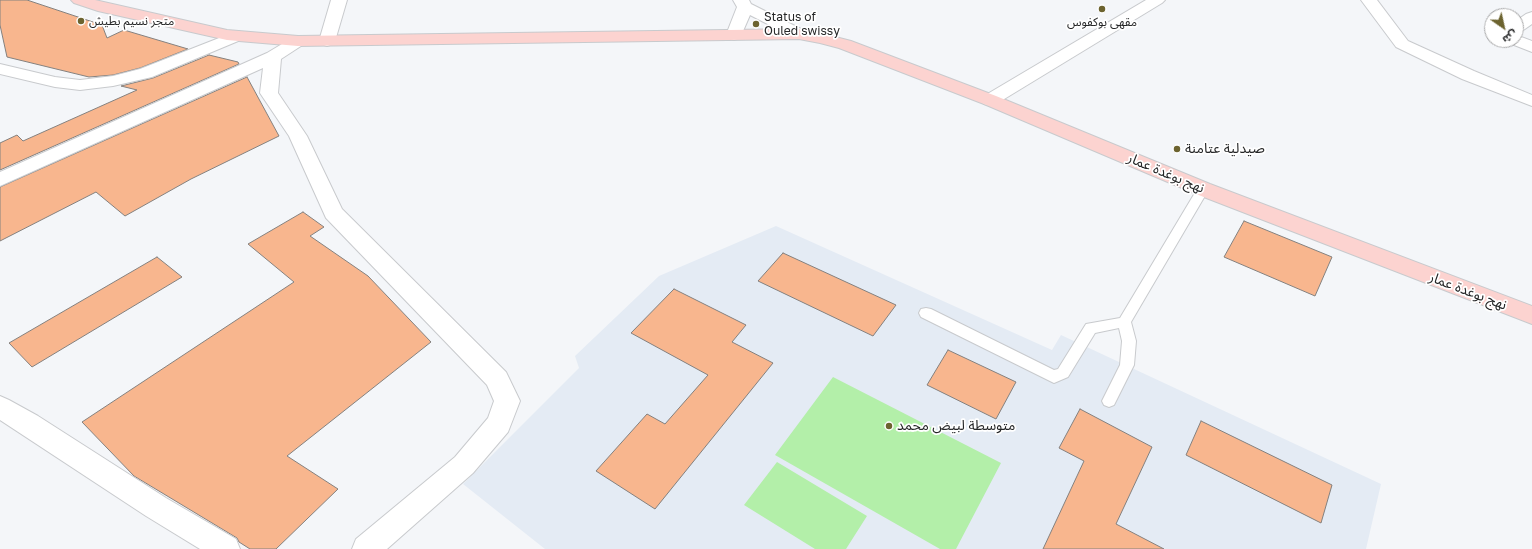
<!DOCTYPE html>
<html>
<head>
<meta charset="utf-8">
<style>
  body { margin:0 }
  #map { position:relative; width:1532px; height:549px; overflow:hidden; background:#f4f6f9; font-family:"Golos Text","Noto Sans Arabic",sans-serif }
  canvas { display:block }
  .north { position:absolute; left:1484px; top:8px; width:40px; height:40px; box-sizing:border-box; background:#fff; border:1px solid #a8a8a9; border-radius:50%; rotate:146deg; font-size:11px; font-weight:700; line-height:16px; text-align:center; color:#252627 }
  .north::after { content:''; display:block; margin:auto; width:14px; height:18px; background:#6c632f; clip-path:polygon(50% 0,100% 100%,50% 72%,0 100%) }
</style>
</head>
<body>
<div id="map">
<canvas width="1532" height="549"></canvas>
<div class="north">ش</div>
</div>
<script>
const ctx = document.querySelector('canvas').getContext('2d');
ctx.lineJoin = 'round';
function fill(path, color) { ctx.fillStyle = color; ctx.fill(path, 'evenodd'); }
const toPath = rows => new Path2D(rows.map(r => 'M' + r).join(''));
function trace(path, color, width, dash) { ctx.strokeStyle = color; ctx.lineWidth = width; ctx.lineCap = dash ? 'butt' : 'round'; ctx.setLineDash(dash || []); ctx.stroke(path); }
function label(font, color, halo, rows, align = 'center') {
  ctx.font = font + ' "Golos Text","Noto Sans Arabic",sans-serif'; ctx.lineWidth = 3.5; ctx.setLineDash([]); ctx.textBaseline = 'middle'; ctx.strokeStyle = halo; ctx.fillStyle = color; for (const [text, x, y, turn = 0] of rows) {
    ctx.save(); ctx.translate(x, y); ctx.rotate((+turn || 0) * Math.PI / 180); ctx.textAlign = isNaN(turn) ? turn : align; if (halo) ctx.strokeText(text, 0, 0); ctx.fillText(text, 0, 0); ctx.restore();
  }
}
const built = toPath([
  [776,226,1052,350,1061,335,1381,484,1366,549,545,549,463,484,579,368,575,356,659,276]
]);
const green = toPath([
  [833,377,1001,463,956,549,940,549,775,455],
  [777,462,867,516,846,549,815,549,744,505]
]);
const building = toPath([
  [0,0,27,0,102,25,107,38,124,30,188,49,140,68,113,75,89,77,7,57,0,25,0,0],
  [209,55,238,62,239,64,0,170,0,143,17,135,23,141,137,90,121,86,153,78,209,55],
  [247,77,279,136,191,179,125,216,96,192,0,241,0,187,247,77],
  [303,212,324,227,310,236,368,276,431,342,287,456,338,489,276,549,250,549,239,542,237,538,134,476,82,422,294,282,248,244,303,212],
  [1244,221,1332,257,1315,296,1224,257,1244,221],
  [783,253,896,305,873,336,758,281,783,253],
  [157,257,182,277,32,367,9,343,157,257],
  [674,289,746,325,732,342,773,363,655,509,596,471,647,414,665,424,708,375,631,333,674,289],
  [948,350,1016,382,996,419,927,385,948,350],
  [1080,409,1152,447,1116,524,1164,549,1043,549,1084,461,1059,448,1080,409],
  [1201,421,1332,485,1321,523,1186,455,1201,421]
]);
const service = toPath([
  [1203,185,1207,186,1209,189,1131,322,1136,341,1134,365,1114,405,1109,407,1104,405,1102,401,1120,365,1122,341,1119,328,1095,333,1068,377,1054,383,921,317,919,313,921,309,926,308,931,309,1054,370,1058,369,1086,324,1120,318,1199,186,1203,185]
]);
const minor = toPath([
  [331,0,347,0,335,41,333,44,327,46,321,44,319,41,331,0],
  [733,0,749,0,751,4,805,31,807,34,805,37,799,39,793,37,750,15,740,38,734,40,728,38,726,35,737,7,733,0],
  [1146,0,1165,0,1162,3,996,104,990,105,984,104,981,100,984,96,1146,0],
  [1361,0,1377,0,1408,41,1474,71,1532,95,1532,106,1462,79,1396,47,1361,0],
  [1532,12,1532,24,1522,31,1516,33,1516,21,1526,14,1532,12],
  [237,31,243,33,245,36,243,39,152,77,113,86,80,90,55,87,0,74,0,64,55,77,80,80,113,76,140,69,237,31],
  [1516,35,1532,41,1532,52,1509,43,1507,40,1516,40,1516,35],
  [298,36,304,38,306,41,304,44,281,59,278,93,307,136,342,209,506,372,520,401,508,432,473,473,387,549,352,549,356,539,455,457,488,418,494,401,487,385,326,218,289,136,260,93,263,68,0,186,0,172,267,53,292,38,298,36],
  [0,396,9,400,38,416,166,498,236,539,240,549,200,549,146,516,0,420,0,396]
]);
const secondary = toPath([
  [71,0,95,0,227,30,298,36,799,29,820,33,851,41,996,96,1210,184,1532,306,1532,324,1196,194,984,104,839,48,820,43,799,39,298,46,227,40,98,11,74,3,71,0]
]);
const markers = [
  [1102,9,4,"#6c632f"],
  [81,21,4,"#6c632f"],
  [756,24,4,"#6c632f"],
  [1177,149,4,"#6c632f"],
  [889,426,4,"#6c632f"]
];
const farPoinames = [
  ["Status of",764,17],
  ["Ouled swissy",764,31],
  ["متجر نسيم بطيش",89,21],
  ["مقهى بوكفوس",1102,22,"center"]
];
const poiNames = [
  ["صيدلية عتامنة",1185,149],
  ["متوسطة لبيض محمد",897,426]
];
const streetNames = [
  ["نهج بوغدة عمار",1166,173,23],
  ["نهج بوغدة عمار",1468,291,21]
];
fill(built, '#e4ebf4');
fill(green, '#b3efa9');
fill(building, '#f8b68e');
trace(building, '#84817f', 1);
trace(service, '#c8cacd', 2);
trace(minor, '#c8cacd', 2);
trace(secondary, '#c8cacd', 2);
fill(service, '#fff');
fill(minor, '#fff');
fill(secondary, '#fcd3d0');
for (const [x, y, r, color] of markers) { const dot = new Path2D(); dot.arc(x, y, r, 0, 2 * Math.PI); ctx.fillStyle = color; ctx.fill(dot); trace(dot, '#fff', 1.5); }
label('12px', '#252627', '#fff', farPoinames, 'left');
label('14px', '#252627', '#fff', poiNames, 'left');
label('14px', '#252627', '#fff', streetNames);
</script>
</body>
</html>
